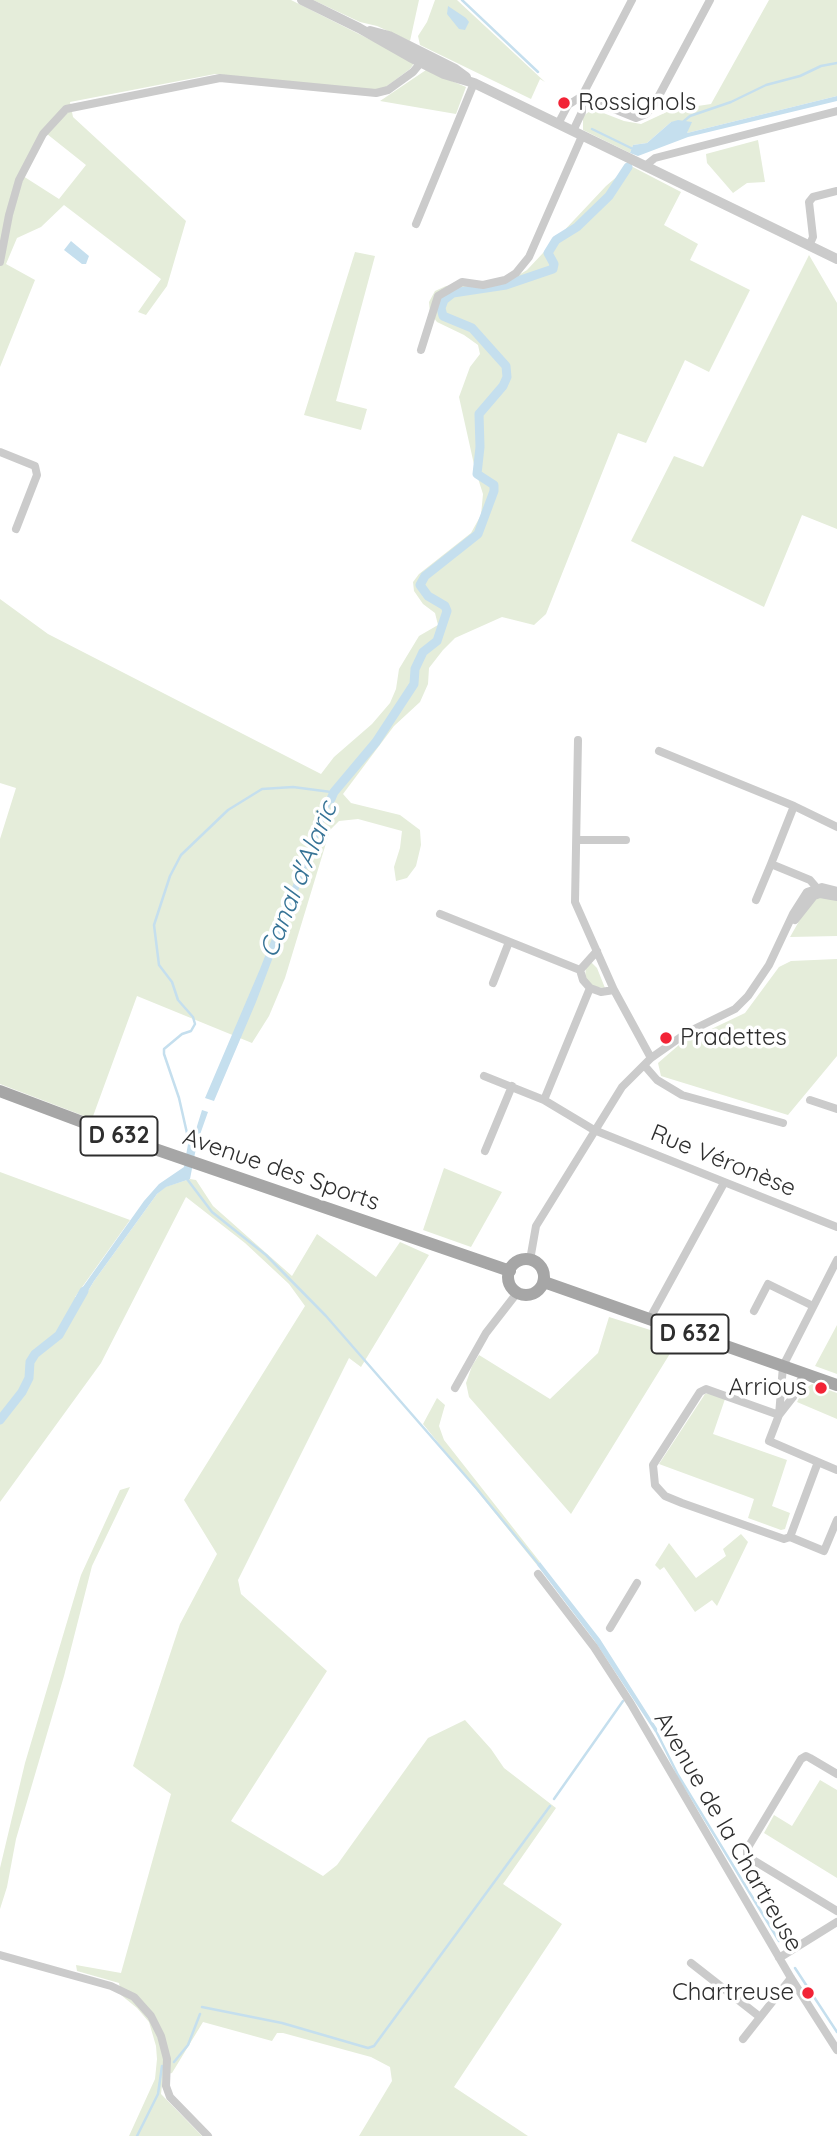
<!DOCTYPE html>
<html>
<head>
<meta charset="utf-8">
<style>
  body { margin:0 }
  canvas { display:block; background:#fff }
</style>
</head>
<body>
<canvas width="837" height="2136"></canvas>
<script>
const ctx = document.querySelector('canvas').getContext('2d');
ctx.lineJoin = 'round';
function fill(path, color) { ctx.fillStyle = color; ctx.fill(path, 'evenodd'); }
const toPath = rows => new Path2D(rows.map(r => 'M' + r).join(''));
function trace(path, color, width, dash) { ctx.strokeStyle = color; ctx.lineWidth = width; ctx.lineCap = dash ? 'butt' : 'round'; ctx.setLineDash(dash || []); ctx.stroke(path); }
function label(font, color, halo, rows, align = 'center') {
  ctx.font = font + ' Quicksand,sans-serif'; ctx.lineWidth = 7; ctx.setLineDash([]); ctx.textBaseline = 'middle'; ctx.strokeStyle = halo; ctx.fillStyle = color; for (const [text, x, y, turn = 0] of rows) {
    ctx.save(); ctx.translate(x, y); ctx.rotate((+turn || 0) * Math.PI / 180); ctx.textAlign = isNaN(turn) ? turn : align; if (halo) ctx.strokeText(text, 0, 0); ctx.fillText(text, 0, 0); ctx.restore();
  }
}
const green = toPath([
  [0,0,291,0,415,62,410,69,383,89,373,90,215,74,70,102,73,117,186,221,167,286,146,315,138,312,161,279,64,205,41,227,17,238,6,264,35,280,0,367],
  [47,134,86,165,59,199,23,176],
  [313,0,419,0,410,41,377,26,360,22],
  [435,0,457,0,545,82,540,79,531,99,420,45,418,36,427,22],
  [769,0,837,0,837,96,687,133,689,126,671,122,647,143,633,145,630,153,583,130,583,116,593,109,624,121,641,124,671,110,711,104],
  [426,70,466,87,456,114,380,101],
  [758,140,765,182,747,183,733,193,707,163,706,154],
  [631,166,681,192,664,225,698,244,690,260,750,290,709,372,685,360,646,443,618,433,546,614,534,625,502,617,455,638,443,650,429,668,428,684,420,702,394,726,343,794,351,803,400,815,420,830,421,845,416,866,407,878,396,881,394,867,400,848,402,831,358,819,339,821,330,830,285,978,269,1016,252,1043,137,996,92,1119,0,1084,0,839,16,788,0,783,0,599,48,634,321,774,334,757,372,724,390,703,396,689,399,669,419,636,438,625,435,613,423,604,414,591,413,582,419,574,471,533,481,515,483,494,475,469,459,397,470,367,480,354,478,345,464,335,437,322,430,313,429,302,435,291,446,286,512,279,527,270,606,186,620,174,625,177],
  [355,252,375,256,336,401,367,409,361,430,304,415],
  [809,255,837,303,837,529,802,515,764,607,631,541,674,456,703,467],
  [817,897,837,900,837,936,790,937,810,902],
  [837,959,837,1056,788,1115,661,1076,658,1063,680,1044,745,1013,779,967,791,961],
  [590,961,597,968,605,988,594,987,585,978,586,965],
  [444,1168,502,1192,471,1247,423,1230],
  [0,1172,130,1220,75,1297,82,1301,94,1281,157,1194,165,1187,190,1179,196,1180,213,1206,292,1276,317,1234,376,1277,400,1242,429,1255,361,1367,349,1358,238,1580,241,1594,327,1671,231,1821,323,1876,337,1865,428,1738,465,1720,491,1749,504,1768,556,1808,503,1884,562,1924,454,2087,528,2136,359,2136,392,2081,390,2067,371,2057,283,2033,277,2033,272,2041,203,2022,172,2073,163,2075,161,2094,202,2136,129,2136,155,2079,157,2059,156,2046,149,2022,137,2008,121,1995,119,1983,77,1971,76,1965,121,1973,171,1794,133,1766,180,1624,217,1554,184,1500,305,1306,289,1284,245,1243,186,1197,101,1363,0,1502],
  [609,1317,679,1339,571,1514,469,1397,466,1383,472,1366,479,1355,550,1399,598,1353],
  [837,1325,837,1374,815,1366],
  [812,1384,837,1393,837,1419,797,1402,804,1389],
  [710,1393,725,1399,713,1434,787,1460,772,1506,790,1513,785,1529,781,1530,748,1518,754,1499,659,1464,705,1394],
  [437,1398,445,1405,439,1426,444,1440,540,1562,537,1565,423,1424],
  [130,1487,92,1566,64,1676,16,1839,7,1887,0,1909,0,1868,25,1763,81,1575,120,1490],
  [741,1534,748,1542,717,1606,712,1600,695,1612,664,1567,660,1570,655,1565,669,1543,696,1578,726,1556,723,1549],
  [820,1780,837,1790,837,1878,764,1833,774,1815,792,1826]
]);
const water = toPath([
  [448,6,466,18,469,22,465,30,459,29,447,14],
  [837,96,837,101,688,137,638,156,630,153,633,145,647,143,671,122,678,120,692,122,687,133],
  [71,241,89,256,86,264,82,264,64,250],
  [336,788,338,792,332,801,256,1002,214,1101,205,1098,260,969,330,791],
  [202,1110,208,1112,197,1143,190,1179,166,1187,157,1194,94,1281,82,1301,75,1298,144,1201,159,1184,184,1167,188,1144,193,1139],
  [540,1562,600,1639,658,1730,655,1732,594,1640,537,1565]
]);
const stream = toPath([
  [462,0,538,72],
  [684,121,690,116,731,102,766,85,800,76,821,66,837,63],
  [592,129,633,149],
  [189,1142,179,1098,164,1054,164,1049,182,1034,191,1031,195,1024,193,1017,178,1000,172,982,159,965,154,925,170,876,181,855,228,810,262,789,293,787,331,792],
  [187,1179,212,1212,266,1255,326,1316,477,1489,540,1566],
  [655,1729,678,1775,779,1941],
  [554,1799,623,1701],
  [795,1968,837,2032],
  [202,2007,282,2023,368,2048,374,2046,550,1806],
  [174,2062,188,2045,200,2014],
  [137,2136,158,2094,162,2066]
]);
const canal = toPath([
  [331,799,334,792,376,742,414,684,415,669,423,652,437,641,447,611,445,606,428,596,420,585,425,576,478,534,494,491,494,485,477,474,480,447,479,414,503,386,507,377,506,366,472,328,443,316,441,308,444,300,453,293,506,285,553,269,554,264,548,253,556,240,577,227,609,196,628,167],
  [0,1420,22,1392,29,1378,30,1362,35,1354,59,1335,84,1291]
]);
const minor = toPath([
  [582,96,636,118,646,114,654,105,710,0],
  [558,124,568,105,582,96],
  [573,131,582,112,582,96,632,0],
  [645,166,655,158,837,111],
  [416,224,474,83],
  [809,246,813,237,809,202,813,197,837,191],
  [0,262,9,215,19,180,43,134,66,109,220,78,376,93,388,90,413,72,423,60],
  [421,350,438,296,462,282,483,285,505,280,516,273,529,257,582,136],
  [0,452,35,466,37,475,16,529],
  [578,740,575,902,614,990,651,1058],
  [659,751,794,806,837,827],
  [794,806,771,864,810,880,816,887,817,894],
  [577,840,626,840],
  [756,900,771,864],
  [440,914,580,970,583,980,590,988],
  [795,920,814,896,820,894,837,897],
  [580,970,597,951],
  [493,983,509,942],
  [644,1065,657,1080,682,1095,783,1123],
  [484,1076,544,1100,594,1130,837,1227],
  [544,1100,590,988,601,992,614,990],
  [810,1100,837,1109],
  [485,1151,512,1086],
  [530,1260,536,1226,622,1087,651,1058,688,1032,735,1009,748,996,769,965,793,914,807,892,822,887,837,891],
  [754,1311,768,1284,813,1306],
  [649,1320,724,1183],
  [455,1388,486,1333,517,1293],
  [779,1415,706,1389,700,1392,653,1465,655,1485,665,1496,682,1503,784,1539,790,1537,818,1462,769,1441,779,1415,783,1366,837,1260],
  [779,1415,793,1397,804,1373],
  [818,1462,837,1470],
  [790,1537,824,1551,837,1520],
  [538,1574,594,1647,631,1704,791,1978,837,2050],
  [610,1628,637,1583],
  [837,1774,810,1758,806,1756,801,1759,747,1849,747,1855,753,1860,837,1911],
  [0,1955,111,1986,134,1997,151,2016,161,2036,167,2059,166,2086,170,2097,208,2136],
  [779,1958,837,1922],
  [691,1963,760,2017],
  [743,2039,791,1978]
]);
const tertiary = toPath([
  [302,0,359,28,410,57,444,74,474,83,837,259],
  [370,31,389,36,455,69,466,77]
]);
const primary = toPath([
  [0,1091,149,1147,510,1271],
  '508 1277a18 18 0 1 1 36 0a18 18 0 1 1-36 0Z',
  [544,1282,837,1385]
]);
const markers = [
  [564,103,7,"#f22336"],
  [666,1038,7,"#f22336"],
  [821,1388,7,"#f22336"],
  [808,1993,7,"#f22336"]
];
const shields = [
  [119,1136,77],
  [690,1334,77]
];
const shieldNames = [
  ["D 632",119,1136],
  ["D 632",690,1334]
];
const poiNames = [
  ["Rossignols",578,103],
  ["Pradettes",680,1038],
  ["Arrious",807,1388,"right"],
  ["Chartreuse",794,1993,"right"]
];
const streetNames = [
  ["Rue Véronèse",723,1161,22],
  ["Avenue des Sports",281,1170,19],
  ["Avenue de la Chartreuse",728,1832,60]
];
const waterNames = [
  ["Canal d'Alaric",299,880,-68]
];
fill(green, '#e5edda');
fill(water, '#c5dfee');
trace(stream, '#c5dfee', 2.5);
trace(canal, '#c5dfee', 9);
trace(minor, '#cbcbcb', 8);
trace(tertiary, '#cbcbcb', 10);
trace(primary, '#a6a6a6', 12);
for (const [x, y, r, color] of markers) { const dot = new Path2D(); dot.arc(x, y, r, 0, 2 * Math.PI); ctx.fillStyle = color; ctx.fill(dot); trace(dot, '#fff', 2.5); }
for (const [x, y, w] of shields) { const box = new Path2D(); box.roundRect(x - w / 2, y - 19.5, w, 39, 5); ctx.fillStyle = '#fff'; ctx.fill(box); trace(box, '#2e2e2e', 2); }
label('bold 23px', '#2e2e2e', null, shieldNames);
label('24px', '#2e2e2e', '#fff', poiNames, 'left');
label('24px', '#2e2e2e', '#fff', streetNames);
label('italic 26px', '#367396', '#fff', waterNames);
</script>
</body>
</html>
